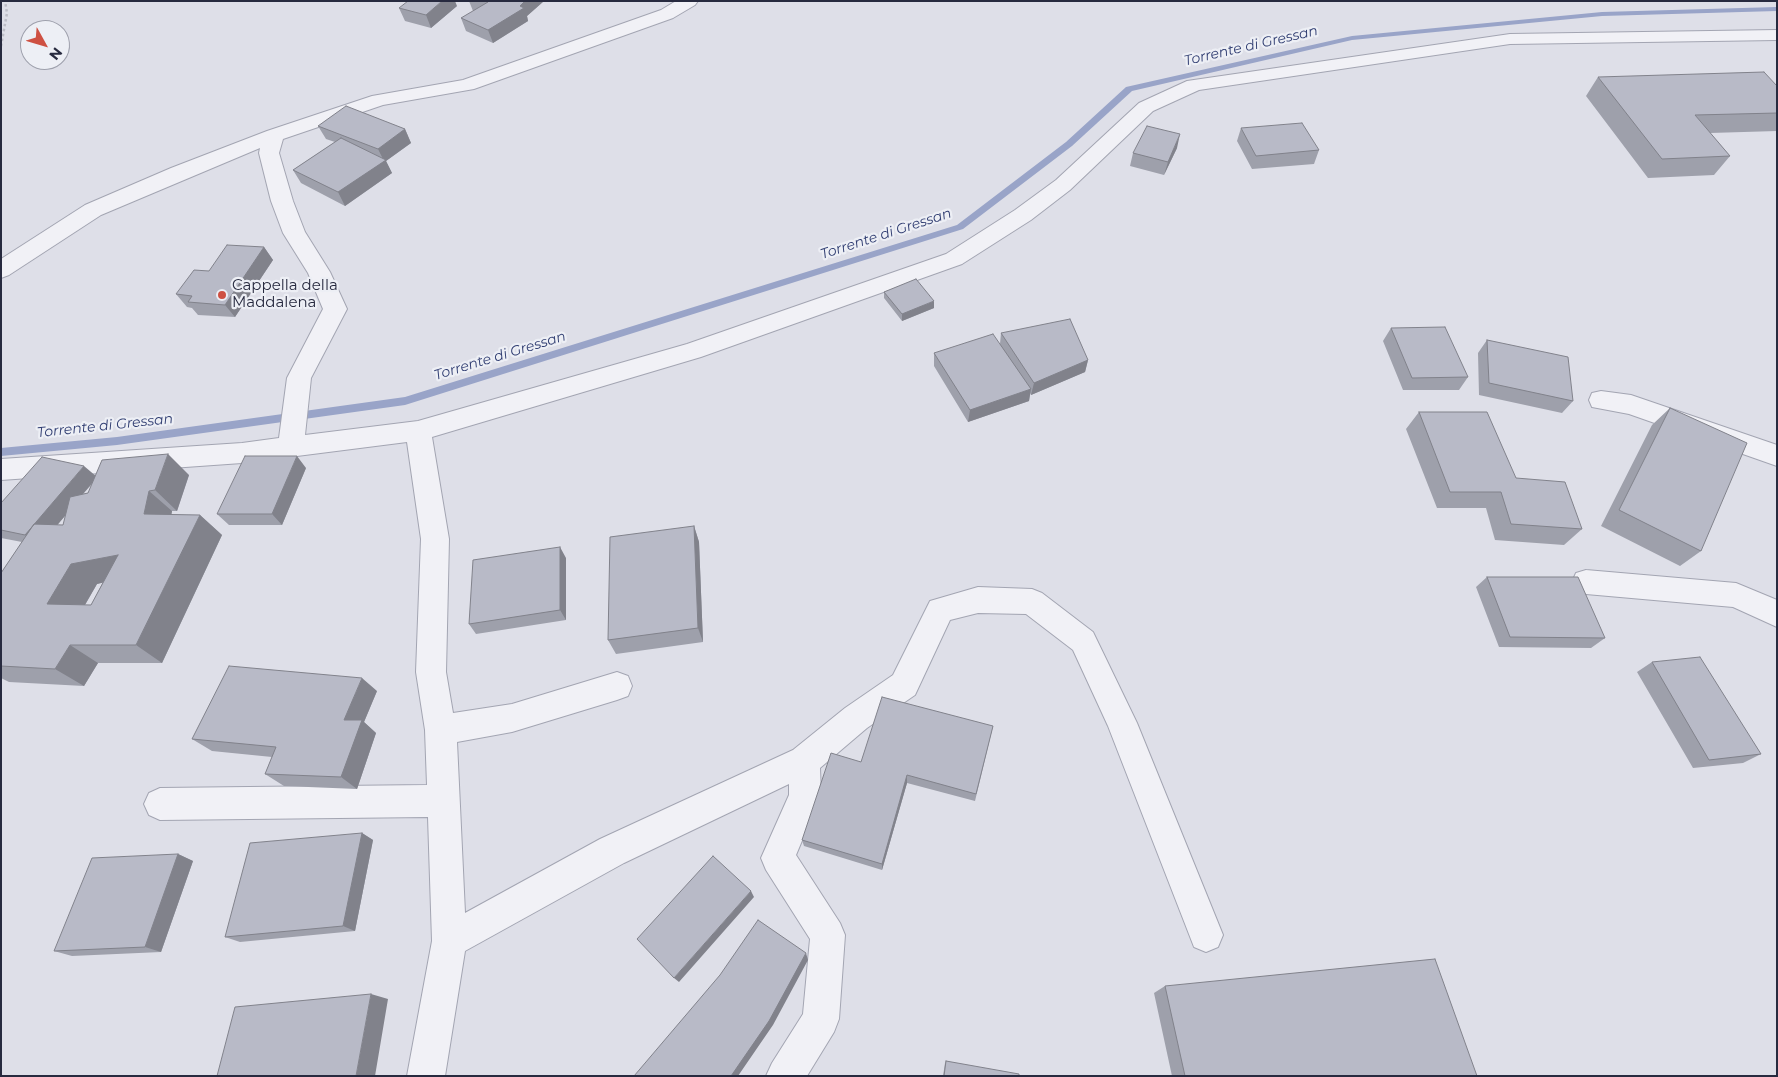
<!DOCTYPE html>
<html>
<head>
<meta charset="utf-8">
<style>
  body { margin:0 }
  #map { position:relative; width:1778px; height:1077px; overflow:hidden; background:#dedfe8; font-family:Montserrat,sans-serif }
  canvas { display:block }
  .frame { position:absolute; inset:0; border:2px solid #272a3f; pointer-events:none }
  .north { position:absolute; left:20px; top:20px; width:50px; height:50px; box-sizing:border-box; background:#edeff5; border:1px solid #9ea0ac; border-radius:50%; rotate:129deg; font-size:14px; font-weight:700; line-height:20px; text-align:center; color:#272a3f }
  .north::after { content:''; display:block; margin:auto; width:18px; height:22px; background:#ce5042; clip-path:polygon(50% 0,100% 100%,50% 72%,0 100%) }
</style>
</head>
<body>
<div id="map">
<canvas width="1778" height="1077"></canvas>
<div class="frame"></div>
<div class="north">N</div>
</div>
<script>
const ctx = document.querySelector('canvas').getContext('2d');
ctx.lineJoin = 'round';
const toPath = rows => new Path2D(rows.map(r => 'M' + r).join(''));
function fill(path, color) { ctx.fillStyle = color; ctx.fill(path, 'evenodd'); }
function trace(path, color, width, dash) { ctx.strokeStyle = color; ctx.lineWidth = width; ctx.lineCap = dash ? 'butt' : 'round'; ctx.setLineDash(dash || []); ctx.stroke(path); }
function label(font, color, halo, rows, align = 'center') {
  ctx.font = font + ' Montserrat,sans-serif'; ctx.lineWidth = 4.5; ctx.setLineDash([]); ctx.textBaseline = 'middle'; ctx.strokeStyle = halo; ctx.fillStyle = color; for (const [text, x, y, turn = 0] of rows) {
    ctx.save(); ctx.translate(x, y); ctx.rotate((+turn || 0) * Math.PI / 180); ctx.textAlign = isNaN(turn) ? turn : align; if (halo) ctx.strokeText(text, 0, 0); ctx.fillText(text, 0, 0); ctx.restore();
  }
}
const stream = toPath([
  [1777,7,1777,11,1602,16,1352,40,1132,91,1072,146,963,229,405,405,117,445,1,456,1,448,117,437,405,397,957,225,1066,142,1126,87,1352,36,1602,12,1777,7]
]);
const path = toPath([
  [1,46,7,13,5,1]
]);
const minor = toPath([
  [676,1,698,1,695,5,673,18,474,89,383,105,283,139,279,153,293,201,305,232,330,272,347,309,311,378,305,435,418,421,687,344,946,254,1015,210,1056,180,1139,103,1187,81,1510,34,1777,30,1777,40,1510,44,1199,90,1153,111,1070,190,1031,220,962,264,701,357,432,437,449,539,446,672,453,713,512,704,617,672,628,676,632,686,628,696,617,700,512,732,457,742,465,913,600,839,793,750,845,708,893,675,930,601,978,587,1032,589,1042,593,1093,632,1137,723,1223,935,1218,947,1206,952,1194,947,1108,726,1073,650,1026,614,978,613,950,620,915,695,867,728,820,768,821,795,796,855,840,923,845,935,839,1019,834,1032,807,1076,766,1076,772,1063,803,1014,810,939,766,870,761,858,789,795,789,784,624,863,465,951,445,1076,407,1076,432,941,428,817,160,820,149,815,144,804,149,793,160,788,427,785,425,730,416,672,421,539,407,442,242,463,1,480,1,459,242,443,279,438,287,378,323,309,308,273,283,233,271,201,259,153,260,148,101,215,9,275,1,278,1,259,85,205,171,168,267,131,372,96,463,80,661,10,676,1],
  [1601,391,1631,395,1777,445,1777,466,1629,414,1592,407,1589,400,1592,393,1601,391],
  [1586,570,1736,583,1777,600,1777,627,1733,607,1586,594,1576,591,1572,582,1576,573,1586,570]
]);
const wall = toPath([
  [469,1,544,1,527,16,528,21,493,43,466,31,461,18,474,11,473,11],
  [457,6,431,28,405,21,399,8],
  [1598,77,1777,86,1777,131,1710,133,1730,156,1714,175,1648,178,1586,96],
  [318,126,405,129,411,143,386,161,392,173,345,206,301,183,293,170,335,142,326,139],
  [1241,128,1319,150,1314,164,1252,169,1237,141],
  [1177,148,1164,175,1130,166,1133,153],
  [264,247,273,260,235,317,198,315,192,308,187,307,176,294],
  [884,292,934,308,902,321,884,298],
  [1391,328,1468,377,1459,390,1403,390,1383,341],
  [1001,333,1088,360,1085,372,1031,395,1030,393,1029,401,968,422,934,366,934,353,1000,344],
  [1487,340,1573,401,1562,413,1479,395,1478,353],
  [1670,408,1701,551,1680,566,1601,526,1652,425],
  [1419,412,1516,478,1582,529,1564,545,1495,540,1486,508,1437,508,1406,429],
  [306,468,282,525,229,525,217,514],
  [189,475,177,511,172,511,171,515,200,515,222,535,162,663,98,663,84,686,9,682,1,678,1,573,22,542,1,538,1,503,95,476],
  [93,483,88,493,83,494],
  [66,515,63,525,57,525],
  [103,582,91,605,85,605,97,584],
  [694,526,699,542,703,642,616,654,608,640],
  [566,558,566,620,476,634,469,624],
  [1487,577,1605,638,1591,648,1499,647,1476,587],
  [1652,662,1761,754,1743,763,1693,768,1637,672],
  [377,691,364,722,376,733,357,789,284,786,265,774,272,757,212,751,192,739],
  [993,726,975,801,907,783,882,870,804,846,802,840,861,762],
  [362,833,373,840,355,931,240,942,225,937],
  [178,854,193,861,161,952,72,956,54,951],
  [1165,986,1477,1076,1172,1076,1154,993],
  [946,1061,1019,1076,943,1076,945,1063]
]);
const shadedWall = toPath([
  [442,1,455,1,457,6,431,28,426,15],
  [525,1,544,1,527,16,528,21,493,43,488,30],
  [405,129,411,143,386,161,392,173,345,206,338,192,384,161,378,149],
  [1180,134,1177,148,1164,175,1168,162],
  [264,247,273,260,235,317,225,305],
  [934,301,934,308,902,321,902,314],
  [1088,360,1085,372,1031,395,1034,383],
  [1031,389,1029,401,968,422,970,410],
  [168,454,189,475,177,511,155,490],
  [297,456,306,468,282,525,272,514],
  [84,466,97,477,40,546,25,535],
  [149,491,172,511,168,535,144,514],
  [200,515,222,535,162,663,136,645],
  [694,526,699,542,703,642,698,628],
  [560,547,566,558,566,620,560,610],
  [118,555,142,574,97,584,75,622,47,604,71,564],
  [70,645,98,663,84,686,55,669],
  [362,678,377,691,364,722,376,733,357,789,341,777,344,720],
  [907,775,907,783,882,870,882,864],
  [362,833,373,840,355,931,343,926],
  [178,854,193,861,161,952,145,947],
  [751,891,754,897,679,982,674,978],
  [806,953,808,960,773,1025,738,1076,731,1076],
  [371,994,388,999,375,1076,356,1076]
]);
const building = toPath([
  [408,1,442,1,426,15,399,8,408,1],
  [483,1,525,1,520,6,524,8,488,30,461,18,488,2,483,1],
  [1764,72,1777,86,1777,113,1695,115,1730,156,1662,159,1598,77,1764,72],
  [346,106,405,129,378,149,318,126,346,106],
  [1302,123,1319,150,1256,156,1241,128,1302,123],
  [1147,126,1180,134,1168,162,1133,153,1147,126],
  [341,138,386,160,338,192,293,170,341,138],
  [227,245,264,247,225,305,188,302,192,296,176,294,194,270,209,271,227,245],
  [916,279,934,301,902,314,884,292,916,279],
  [1070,319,1088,360,1034,383,1001,333,1070,319],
  [1445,327,1468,377,1412,378,1391,328,1445,327],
  [993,334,1031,389,970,410,934,353,993,334],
  [1487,340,1568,357,1573,401,1489,383,1487,340],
  [1670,408,1747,443,1701,551,1619,510,1670,408],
  [1419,412,1487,412,1516,478,1565,482,1582,529,1511,524,1501,492,1450,492,1419,412],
  [168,454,155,490,149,491,144,514,200,515,136,645,70,645,55,669,1,666,1,573,34,524,63,525,70,497,88,493,102,460,168,454],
  [118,555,91,605,47,604,71,564,118,555],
  [245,456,297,456,272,514,217,514,245,456],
  [42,457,84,466,25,535,1,530,1,503,42,457],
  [694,526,698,628,608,640,610,537,694,526],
  [560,547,560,610,469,624,473,560,560,547],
  [1487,577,1578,577,1605,638,1510,637,1487,577],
  [1700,657,1761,754,1709,760,1652,662,1700,657],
  [229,666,362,678,344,720,362,720,341,777,265,774,276,747,192,739,229,666],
  [882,697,993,726,976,794,907,775,882,864,802,840,831,753,861,762,882,697],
  [362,833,343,926,225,937,250,843,362,833],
  [178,854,145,947,54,951,92,858,178,854],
  [713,856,751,891,674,978,637,939,713,856],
  [758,920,806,953,769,1021,731,1076,634,1076,720,975,758,920],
  [1435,959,1477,1076,1185,1076,1165,986,1435,959],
  [371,994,356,1076,217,1076,235,1007,371,994],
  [946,1061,1019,1074,1019,1076,944,1076,946,1061]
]);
const markers = [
  [222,295,5,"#ce5042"]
];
const farWaternames = [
  ["Torrente di Gressan",1251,46,-13],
  ["Torrente di Gressan",886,234,-18],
  ["Torrente di Gressan",500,356,-17],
  ["Torrente di Gressan",105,426,-6]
];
const poiNames = [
  ["Cappella della",232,286],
  ["Maddalena",232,303]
];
fill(stream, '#99a4c8');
trace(minor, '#a3a5b2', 2);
trace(path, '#bcbdc6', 2.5, [2.5, 2.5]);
fill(minor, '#f1f1f6');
fill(wall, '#9ea0ab');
fill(shadedWall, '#81828b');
fill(building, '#b8bac7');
trace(building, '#81828b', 1);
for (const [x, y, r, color] of markers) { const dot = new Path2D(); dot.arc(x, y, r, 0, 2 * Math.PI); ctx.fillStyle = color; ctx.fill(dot); trace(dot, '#edeff5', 2); }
label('italic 14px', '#313e72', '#edeff5', farWaternames);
label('15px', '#272a3f', '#edeff5', poiNames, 'left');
</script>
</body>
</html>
